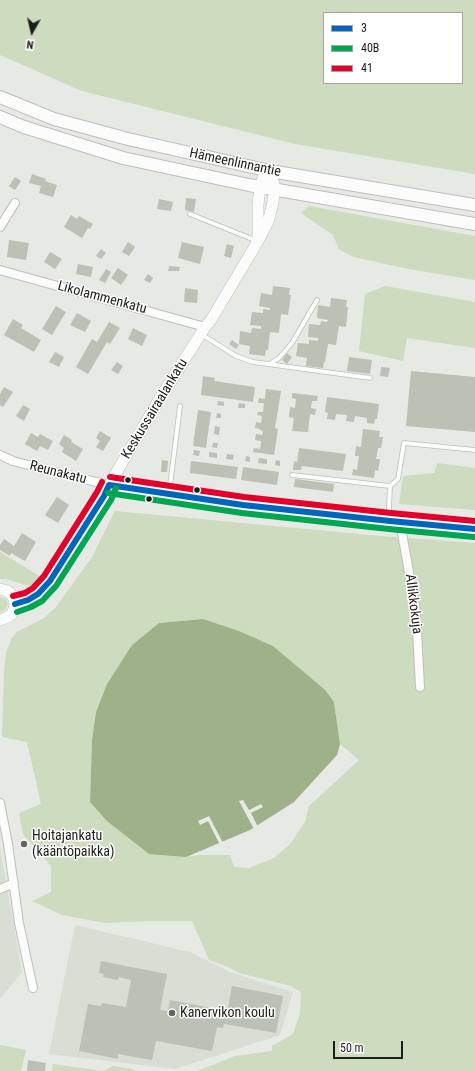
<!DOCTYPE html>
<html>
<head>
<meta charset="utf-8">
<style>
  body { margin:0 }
  #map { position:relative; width:475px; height:1071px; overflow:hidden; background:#e6e9e4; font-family:"Roboto Condensed",sans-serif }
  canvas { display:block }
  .legend { position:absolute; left:323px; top:12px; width:140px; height:72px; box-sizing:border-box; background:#fff; border:1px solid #a4a5a3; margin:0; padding:5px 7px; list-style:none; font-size:12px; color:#1c1e1a }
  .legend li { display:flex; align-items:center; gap:8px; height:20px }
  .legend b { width:20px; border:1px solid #a4a5a3 }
  .north { position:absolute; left:12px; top:12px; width:40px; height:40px; -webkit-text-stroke:3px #fff; paint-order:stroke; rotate:188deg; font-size:11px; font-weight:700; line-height:16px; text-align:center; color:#1c1e1a }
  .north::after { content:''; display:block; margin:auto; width:14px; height:18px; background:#1c1e1a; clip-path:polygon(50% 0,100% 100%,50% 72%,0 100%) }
  .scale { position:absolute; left:333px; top:1041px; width:70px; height:18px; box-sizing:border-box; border:2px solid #1c1e1a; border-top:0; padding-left:5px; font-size:12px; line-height:14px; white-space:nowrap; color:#1c1e1a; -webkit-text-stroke:3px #fff; paint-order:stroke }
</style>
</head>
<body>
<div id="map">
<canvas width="475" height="1071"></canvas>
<ul class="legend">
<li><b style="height:5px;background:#0065bd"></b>3</li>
<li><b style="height:5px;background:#00a651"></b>40B</li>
<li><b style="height:5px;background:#e4002b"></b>41</li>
</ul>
<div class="north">N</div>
<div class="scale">50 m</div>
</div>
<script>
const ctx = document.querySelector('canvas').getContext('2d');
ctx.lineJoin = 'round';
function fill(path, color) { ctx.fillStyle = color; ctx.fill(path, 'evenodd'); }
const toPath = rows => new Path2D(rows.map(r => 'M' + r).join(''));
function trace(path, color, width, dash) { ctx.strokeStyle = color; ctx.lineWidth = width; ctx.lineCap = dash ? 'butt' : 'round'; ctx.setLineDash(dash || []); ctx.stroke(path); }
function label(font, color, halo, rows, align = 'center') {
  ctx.font = font + ' "Roboto Condensed",sans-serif'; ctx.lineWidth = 3; ctx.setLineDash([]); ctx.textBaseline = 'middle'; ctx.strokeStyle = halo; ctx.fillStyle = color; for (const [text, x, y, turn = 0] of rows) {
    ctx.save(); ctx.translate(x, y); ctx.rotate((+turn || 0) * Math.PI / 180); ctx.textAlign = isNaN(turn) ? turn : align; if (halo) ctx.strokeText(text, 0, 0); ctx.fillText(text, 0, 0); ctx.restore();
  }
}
const built = toPath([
  [0,848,22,972,0,999],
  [75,925,190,952,230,972,293,992,280,1035,175,1069,49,1054]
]);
const green = toPath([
  [0,0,475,0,475,174,295,144,82,91,0,55],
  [324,13,462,13,462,83,324,83],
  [309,206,475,236,475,280,409,269,353,257,339,249,333,235,301,213],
  [385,286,475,302,475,348,407,338,403,361,359,351,365,294],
  [437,463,475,468,475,510,399,504,403,476,434,473],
  [115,511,380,536,475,543,475,1071,197,1071,235,1056,272,1051,272,1046,293,1034,300,1013,301,992,291,986,239,973,228,967,209,960,192,921,151,921,105,923,62,915,32,901,51,892,51,866,23,834,19,813,41,804,27,742,2,737,4,673,6,652,12,638,17,632,44,618,56,607,92,557],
  [203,619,239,631,273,646,334,702,340,744,359,760,309,806,305,822,290,844,274,858,249,868,234,867,230,855,199,855,186,857,90,802,92,740,96,712,107,684,132,645,159,623],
  [0,552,41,577,37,583,29,586,6,579,0,579],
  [0,597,6,599,8,604,5,610,0,612],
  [0,1045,26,1050,21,1071,0,1071],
  [53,1064,103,1071,113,1066,132,1069,136,1071,52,1071]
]);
const water = toPath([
  [203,619,239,631,273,646,325,690,334,702,340,744,337,755,294,802,250,830,186,857,149,854,107,821,90,802,92,740,96,712,107,684,132,645,159,623]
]);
const pier = toPath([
  [243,800,249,810,261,804,263,807,251,813,258,827,254,829,239,801],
  [209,816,223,843,220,845,208,821,200,825,198,821]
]);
const building = toPath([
  [32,174,46,179,45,181,57,185,53,197,39,193,41,186,29,183],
  [15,177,21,181,15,190,9,186],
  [186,198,196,199,194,212,185,210],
  [159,199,173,202,171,211,157,209],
  [71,215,77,219,79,216,93,224,90,229,88,228,82,238,64,227],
  [9,240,29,243,26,260,7,257],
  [128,242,135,247,129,256,122,252],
  [182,242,204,247,200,264,178,258],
  [227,244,234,246,231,258,224,256],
  [101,249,106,253,101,259,96,256],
  [50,252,62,259,55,269,44,262],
  [78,264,93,267,91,277,76,274],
  [169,266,180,267,179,271,168,271],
  [118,268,128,275,121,285,111,278],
  [106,269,111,272,105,283,99,280],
  [148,274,153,278,150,283,144,280],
  [273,286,290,288,289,295,291,295,288,315,281,314,279,333,270,332,268,350,266,350,265,356,249,354,250,346,239,344,240,331,251,333,252,328,261,329,261,326,250,325,252,312,263,313,263,309,270,310,270,308,259,306,261,293,272,295],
  [185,288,198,290,197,303,184,302],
  [331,298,347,300,346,307,348,307,346,327,339,326,336,345,328,344,325,362,324,362,323,368,306,366,307,358,296,356,298,343,309,344,309,340,318,341,318,338,308,337,309,324,320,325,321,321,327,322,328,320,317,318,318,305,330,307],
  [56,306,66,312,52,335,42,329],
  [77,313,91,321,85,332,70,325],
  [13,319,23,325,21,328,41,340,34,352,4,335],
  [109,322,120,328,110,344,107,342,88,374,76,367,92,339,97,342],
  [133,328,147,335,142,346,128,339],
  [232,340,239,345,236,349,229,344],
  [55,352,64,357,59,367,49,362],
  [287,353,292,357,287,364,282,360],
  [349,357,372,360,370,374,347,371],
  [117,362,123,366,118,374,111,370],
  [381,367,390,368,388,377,380,376],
  [411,371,475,377,475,432,406,426],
  [203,376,215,378,214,381,255,387,253,402,201,395],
  [4,387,13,392,3,407,0,405,0,394],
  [266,389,281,391,275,428,278,429,274,455,253,452,254,448,260,449,261,441,255,440,256,434,262,435,263,431,260,430,260,429,255,428,256,422,261,423,262,416,257,415,258,412,263,412,264,403,258,403,259,398,265,399],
  [292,393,318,396,317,401,312,401,311,408,316,409,315,415,310,414,308,432,292,431,294,418,289,417,290,407,295,408,296,399,292,398],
  [327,397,379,404,377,419,375,419,374,424,367,423,367,418,355,416,354,422,346,421,347,415,336,414,335,420,327,419,328,413,325,412],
  [218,401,224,402,224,406,217,405],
  [239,403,245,404,245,408,238,408],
  [23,405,30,409,24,421,16,416],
  [198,410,211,412,206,448,193,446],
  [217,413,221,414,221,418,216,418],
  [215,426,220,427,219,435,214,434],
  [363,429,380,431,379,437,383,437,381,448,378,448,376,459,380,459,378,471,375,470,374,478,352,475,353,469,357,470,359,456,355,456,356,446,361,447],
  [100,431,111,438,103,451,96,447,100,441,96,438],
  [31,433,38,437,40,434,53,441,48,450,40,446,37,451,25,444],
  [64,435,72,440,71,442,83,449,76,461,62,452,64,448,59,444],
  [213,443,218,443,217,448,212,447],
  [299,448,346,454,343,471,302,466,301,470,293,470,294,461,297,462],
  [194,450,200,451,199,456,193,455],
  [209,452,217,453,217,458,209,457],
  [227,454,234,455,233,460,226,459],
  [246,456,250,457,250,462,245,461],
  [259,458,267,459,267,464,258,463],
  [162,460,168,461,167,472,161,472],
  [276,460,280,461,280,466,275,465],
  [191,461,238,467,236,479,190,473],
  [243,467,279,472,277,485,241,480],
  [295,479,334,484,333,492,294,487],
  [57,497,69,505,58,523,45,515],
  [22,533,36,542,25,561,11,553,10,556,0,550,0,545,4,539,14,546],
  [101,961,167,974,160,1010,168,1011,170,1000,222,1010,223,1007,228,1008,232,986,283,996,276,1033,224,1024,223,1028,217,1027,212,1051,156,1041,152,1060,118,1054,118,1059,79,1051,88,1004,101,1006,102,1003,126,1007,131,980,119,977,118,980,103,977,104,974,99,973],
  [28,1060,46,1063,45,1071,27,1071]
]);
const lane = toPath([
  [190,214,257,241],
  [201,334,236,356,253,362,370,378],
  [271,363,279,358,292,343,317,300],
  [292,475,390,486],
  [169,494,180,406],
  [390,521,389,508,390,486,398,479,404,443,475,450]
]);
const street = toPath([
  [0,227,15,203],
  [0,270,205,327],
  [0,455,13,461,63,474,109,485],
  [400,522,416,611,420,687],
  [0,803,8,844,19,923,33,988],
  [0,889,14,883]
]);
const secondary = toPath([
  [258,237,258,205,260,187,263,178,270,171],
  [109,485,125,488,243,505,390,521,475,529],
  [0,589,7,591,11,594,14,599,15,604,14,609,12,614,8,617,0,620],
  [15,604,28,600,38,594,50,581,104,496,109,485,159,400,205,327,211,320,258,241,268,222,272,207,275,190,273,181,270,171]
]);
const primary = toPath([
  [0,97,54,119,128,139,270,171,475,205],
  [0,117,24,127,123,158,249,185,475,224]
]);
const bus1 = toPath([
  [109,485,243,505,390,521,475,529],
  [15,604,28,600,38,594,50,581,104,496,109,485]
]);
const bus2 = toPath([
  [108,493,242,513,389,529,474,537],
  [17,612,31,607,42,601,56,586,111,500,116,488]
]);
const bus3 = toPath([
  [110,477,244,497,391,513,475,521],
  [13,596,25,593,33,588,44,576,97,492,102,482]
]);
const markers = [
  [128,480,3.5,"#1c1e1a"],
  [197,490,3.5,"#1c1e1a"],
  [149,499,3.5,"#1c1e1a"],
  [24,844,4,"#636561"],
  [172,1013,4,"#636561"]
];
const streetNames = [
  ["Hämeenlinnantie",235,163,12],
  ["Likolammenkatu",102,298,15],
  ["Keskussairaalankatu",155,409,-59],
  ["Reunakatu",58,473,14],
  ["Allikkokuja",413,604,83]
];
const poiNames = [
  ["Hoitajankatu",32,836],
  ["(kääntöpaikka)",32,852],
  ["Kanervikon koulu",180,1013]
];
fill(built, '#d8ded3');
fill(green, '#cddbbe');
fill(water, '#9fb188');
fill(pier, '#e6e9e4');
fill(building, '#bbc1b4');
trace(lane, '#bdbfbb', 5.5);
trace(street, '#bdbfbb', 10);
trace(secondary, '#bdbfbb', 12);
trace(primary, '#bdbfbb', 14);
trace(lane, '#fbfcfb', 4);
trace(street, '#fbfcfb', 8);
trace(secondary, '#fbfcfb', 11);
trace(primary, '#fbfcfb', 12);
trace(bus1, '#0065bd', 6);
trace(bus2, '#00a651', 6);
trace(bus3, '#e4002b', 6);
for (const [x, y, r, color] of markers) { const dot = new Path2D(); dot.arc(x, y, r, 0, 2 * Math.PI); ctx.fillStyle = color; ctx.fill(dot); trace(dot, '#fff', 1.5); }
label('14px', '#1c1e1a', '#fff', streetNames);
label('14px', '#1c1e1a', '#fff', poiNames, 'left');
</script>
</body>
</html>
